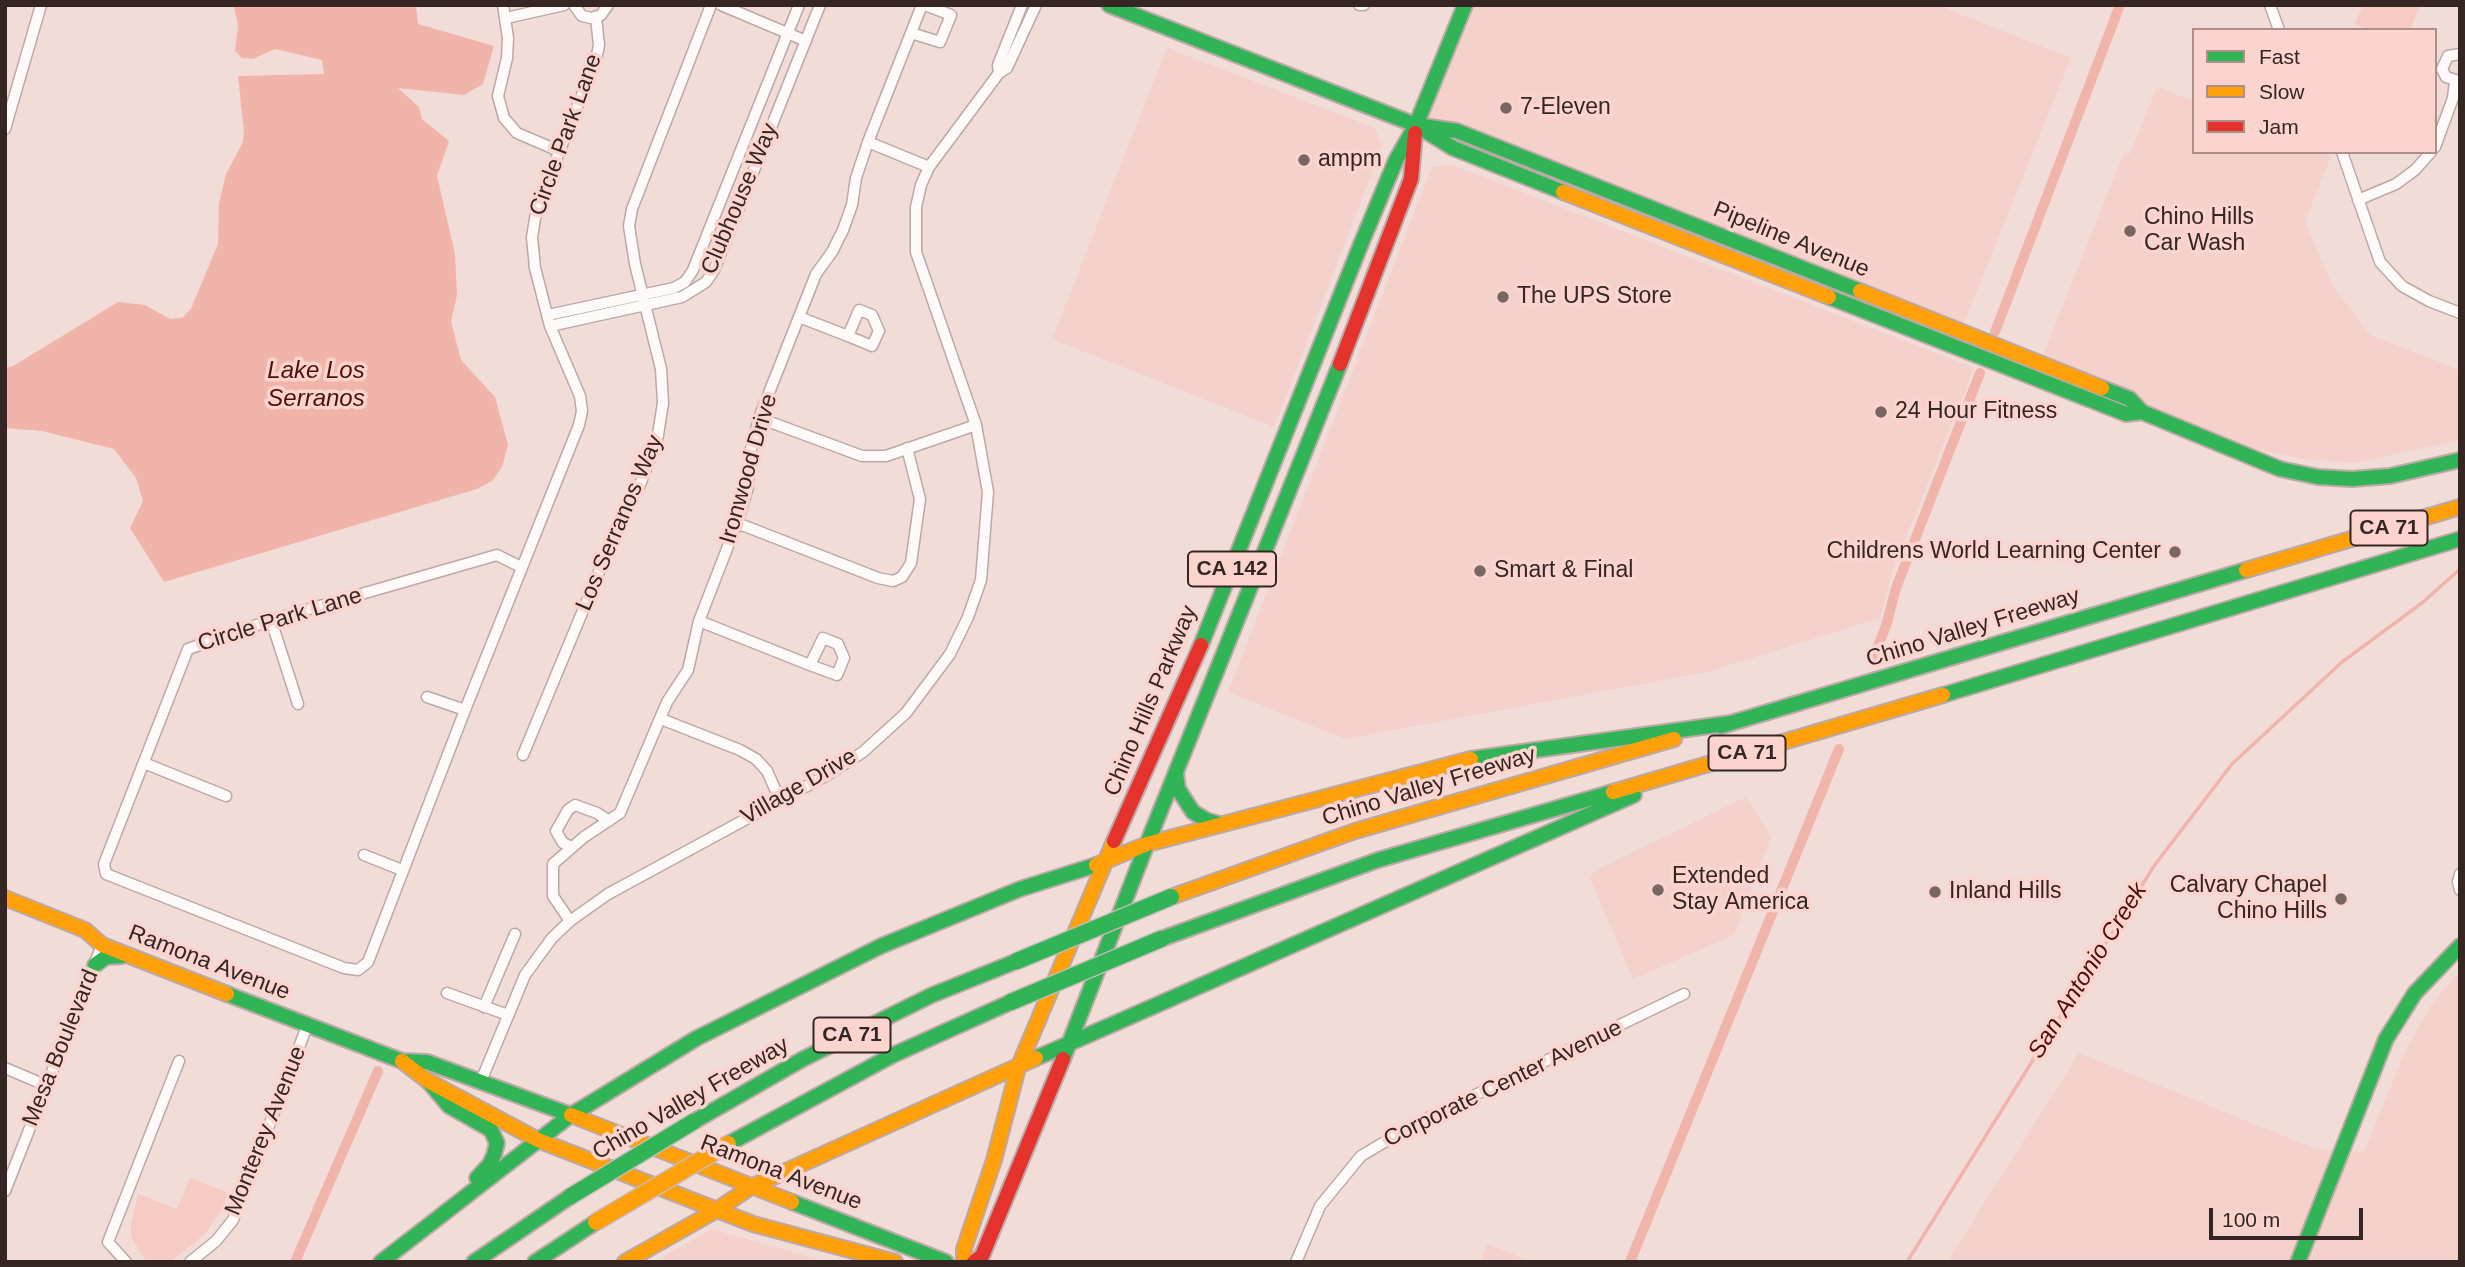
<!DOCTYPE html>
<html>
<head>
<meta charset="utf-8">
<style>
  body { margin:0 }
  #map { position:relative; width:2465px; height:1267px; overflow:hidden; background:#f2dcd8; font-family:Arial,sans-serif }
  canvas { display:block }
  .frame { position:absolute; inset:0; border:7px solid #352623; pointer-events:none }
  .legend { position:absolute; left:2192px; top:28px; width:245px; height:126px; box-sizing:border-box; background:#fcd4ce; border:2px solid #ac8e8a; margin:0; padding:9px 12px; list-style:none; font-size:21px; color:#352623 }
  .legend li { display:flex; align-items:center; gap:14px; height:35px }
  .legend b { width:35px; border:2px solid #ac8e8a }
  .scale { position:absolute; left:2209px; top:1208px; width:154px; height:32px; box-sizing:border-box; border:4px solid #352623; border-top:0; padding-left:9px; font-size:21px; line-height:24px; white-space:nowrap; color:#352623; -webkit-text-stroke:5px #fcd4ce; paint-order:stroke }
</style>
</head>
<body>
<div id="map">
<canvas width="2465" height="1267"></canvas>
<div class="frame"></div>
<ul class="legend">
<li><b style="height:9px;background:#30b455"></b>Fast</li>
<li><b style="height:9px;background:#ff9f0a"></b>Slow</li>
<li><b style="height:9px;background:#e5322d"></b>Jam</li>
</ul>
<div class="scale">100 m</div>
</div>
<script>
const ctx = document.querySelector('canvas').getContext('2d');
ctx.lineJoin = 'round';
function fill(path, color) { ctx.fillStyle = color; ctx.fill(path, 'evenodd'); }
const toPath = rows => new Path2D(rows.map(r => 'M' + r).join(''));
function trace(path, color, width, dash) { ctx.strokeStyle = color; ctx.lineWidth = width; ctx.lineCap = dash ? 'butt' : 'round'; ctx.setLineDash(dash || []); ctx.stroke(path); }
function label(font, color, halo, rows, align = 'center') {
  ctx.font = font + ' Arial,sans-serif'; ctx.lineWidth = 7; ctx.setLineDash([]); ctx.textBaseline = 'middle'; ctx.strokeStyle = halo; ctx.fillStyle = color; for (const [text, x, y, turn = 0] of rows) {
    ctx.save(); ctx.translate(x, y); ctx.rotate((+turn || 0) * Math.PI / 180); ctx.textAlign = isNaN(turn) ? turn : align; if (halo) ctx.strokeText(text, 0, 0); ctx.fillText(text, 0, 0); ctx.restore();
  }
}
const built = toPath([
  [1472,5,1937,5,2071,58,1959,335,1423,123],
  [1167,48,1375,128,1382,147,1274,427,1052,339],
  [2157,87,2194,101,2194,152,2322,152,2331,156,2305,222,2333,286,2370,335,2460,370,2460,440,2355,463,2303,459,2255,449,2038,368,2124,153,2130,154],
  [1450,164,1974,368,1893,570,1880,618,1707,672,1345,739,1228,692,1432,167],
  [1746,797,1771,837,1734,935,1633,979,1589,876,1602,867],
  [2460,971,2460,1262,1947,1262,2079,1053,2316,1149,2364,1152,2404,1054,2430,1007],
  [711,1229,828,1262,655,1262],
  [1487,1244,1533,1262,1480,1262]
]);
const green = toPath([
  [2363,5,2420,5,2410,30,2369,30,2355,24],
  [190,1178,229,1193,222,1209,206,1233,170,1262,147,1262,131,1237,131,1224,138,1194,177,1209]
]);
const water = toPath([
  [234,5,416,5,418,24,494,46,483,84,464,95,398,88,419,107,422,119,449,141,437,176,455,254,457,295,451,322,461,360,495,397,508,445,502,467,492,481,477,489,164,582,130,528,143,501,136,478,114,449,42,431,5,428,5,368,13,366,118,302,145,305,170,319,182,318,191,309,218,244,219,203,226,174,243,142,244,132,238,76,324,74,322,60,275,49,253,59,242,58,235,51,238,26]
]);
const stream = toPath([
  [1907,1262,2154,866,2232,764,2342,662,2422,603,2460,569]
]);
const canal = toPath([
  [1995,332,2120,5],
  [1872,661,1886,626,1896,588,1980,373],
  [295,1262,378,1071],
  [1630,1262,1839,749]
]);
const street = toPath([
  [503,5,508,38,507,58,498,96,504,118,517,133,559,151],
  [574,5,582,16,591,18,601,15,608,5],
  [721,5,806,41],
  [1359,5,1364,5],
  [2270,5,2279,30],
  [506,18,564,5],
  [911,33,940,42,951,15,925,5],
  [999,73,998,65,1022,5],
  [2459,81,2446,77,2442,69,2448,56,2460,54],
  [5,129,41,5],
  [868,142,929,167],
  [2435,147,2453,98,2455,81],
  [2342,152,2380,262,2402,286,2429,301,2460,313],
  [2358,200,2396,184,2415,170,2431,152],
  [548,315,674,288,685,282,693,270,799,5],
  [799,317,848,336,872,346,879,331,872,315,859,310,848,336],
  [550,326,682,297,706,282,714,270,820,5],
  [759,418,862,456,886,456,976,425],
  [737,523,878,578,893,581,902,577,911,563,920,499,907,448],
  [521,567,497,555,271,620,188,649,104,864,106,874,344,968,358,970,368,962,465,710,579,425,582,411,580,396,550,326,535,268,532,237,537,207,596,60,599,45,596,18],
  [271,620,298,704],
  [699,621,810,665,837,675,844,658,838,644,823,638,810,665],
  [427,697,465,710],
  [661,719,740,750,756,759,767,771,780,800],
  [523,755,630,497,639,487,657,441,663,403,661,369,635,264,629,226,632,209,711,5],
  [144,763,226,796],
  [572,847,563,843,556,831,568,810,575,805,597,813,609,821],
  [364,855,402,870],
  [2460,874,2458,882,2460,890],
  [570,921,553,896,553,864,584,837,620,813,667,702,688,670,699,621,737,523,748,487,750,453,759,418,816,274,832,252,843,230,852,205,856,178,868,142,922,5],
  [447,993,508,1015],
  [484,1007,515,934],
  [5,1068,45,1085],
  [481,1081,525,975,552,938,570,921,608,894,829,774,863,752,906,713,950,654,968,617,981,580,988,492,976,425,916,252,916,207,921,185,929,167,999,73,1007,68,1036,5],
  [5,1191,102,945],
  [126,1262,108,1242,179,1061],
  [190,1262,216,1241,233,1220,307,1026],
  [1296,1262,1320,1206,1361,1156,1413,1125,1684,994]
]);
const fast = toPath([
  [1109,5,1416,125,1453,148,1563,192],
  [1416,125,1457,131,1860,291],
  [1829,297,2126,414,2142,412],
  [2102,388,2130,399,2142,412,2280,469,2318,477,2352,479,2390,476,2460,460],
  [1201,645,1361,244,1396,160,1416,125,1465,5],
  [1943,695,2460,539],
  [1721,726,2246,570],
  [1471,759,1731,723],
  [1176,773,1178,789,1193,812,1206,820,1219,824],
  [1161,939,1378,860,1613,792],
  [95,965,106,957,122,956],
  [227,994,402,1061,427,1062,571,1115],
  [1036,1058,1634,795],
  [1063,1059,1147,844,1340,364],
  [428,1081,449,1106,491,1130,497,1143,494,1155,490,1164,477,1178],
  [693,1122,803,1059,932,995,1017,961],
  [728,1144,893,1055,1011,1002],
  [792,1202,946,1262],
  [381,1262,571,1115,697,1038,881,946,1020,889,1096,865],
  [474,1262,571,1196],
  [535,1262,596,1222],
  [2298,1262,2386,1039,2415,993,2460,946]
]);
const slow = toPath([
  [1563,192,1829,297],
  [1860,291,2102,388],
  [2246,570,2460,507],
  [1613,792,1943,695],
  [1096,865,1147,844,1471,759],
  [1171,897,1355,831,1674,739],
  [5,898,85,930,102,945,227,994],
  [402,1061,428,1081,538,1140],
  [571,1115,792,1202],
  [538,1140,753,1224,895,1262],
  [625,1262,715,1211,751,1187,1036,1058],
  [964,1262,964,1249,994,1160,1018,1068,1114,841]
]);
const jam = toPath([
  [1340,364,1411,179,1415,133],
  [1114,841,1201,645],
  [974,1262,982,1256,1063,1059]
]);
const fastBridge = toPath([
  [1017,961,1171,897],
  [1011,1002,1161,939],
  [571,1196,693,1122]
]);
const slowBridge = toPath([
  [596,1222,728,1144]
]);
const markers = [
  [1506,108,7,"#776662"],
  [1304,160,7,"#776662"],
  [2130,231,7,"#776662"],
  [1503,297,7,"#776662"],
  [1881,412,7,"#776662"],
  [2175,552,7,"#776662"],
  [1480,571,7,"#776662"],
  [1658,890,7,"#776662"],
  [1935,892,7,"#776662"],
  [2341,899,7,"#776662"]
];
const shields = [
  [2389,528,77],
  [1232,569,88],
  [1747,753,77],
  [852,1035,77]
];
const shieldNames = [
  ["CA 71",2389,528],
  ["CA 142",1232,569],
  ["CA 71",1747,753],
  ["CA 71",852,1035]
];
const poiNames = [
  ["7-Eleven",1520,108],
  ["ampm",1318,160],
  ["Chino Hills",2144,218],
  ["Car Wash",2144,244],
  ["The UPS Store",1517,297],
  ["24 Hour Fitness",1895,412],
  ["Childrens World Learning Center",2161,552,"right"],
  ["Smart & Final",1494,571],
  ["Extended",1672,877],
  ["Stay America",1672,903],
  ["Calvary Chapel",2327,886,"right"],
  ["Chino Hills",2327,912,"right"],
  ["Inland Hills",1949,892]
];
const streetNames = [
  ["Circle Park Lane",566,135,-70],
  ["Clubhouse Way",740,199,-67],
  ["Pipeline Avenue",1791,240,22],
  ["Ironwood Drive",749,469,-74],
  ["Los Serranos Way",620,523,-67],
  ["Circle Park Lane",280,620,-17],
  ["Chino Valley Freeway",1973,628,-17],
  ["Chino Hills Parkway",1151,701,-67],
  ["Village Drive",799,787,-30],
  ["Chino Valley Freeway",1429,787,-17],
  ["Ramona Avenue",209,963,21],
  ["Mesa Boulevard",61,1048,-68],
  ["Corporate Center Avenue",1503,1084,-26],
  ["Chino Valley Freeway",691,1099,-30],
  ["Monterey Avenue",266,1131,-68],
  ["Ramona Avenue",781,1173,21]
];
const waterNames = [
  ["Lake Los",316,371],
  ["Serranos",316,399],
  ["San Antonio Creek",2088,971,-58]
];
fill(built, '#f5d1cb');
fill(green, '#f6cbc4');
fill(water, '#f1b4aa');
trace(stream, '#f1b4aa', 3.5);
trace(canal, '#f1b4aa', 10);
trace(street, '#baa9a6', 13);
trace(fast, '#baa9a6', 18);
trace(slow, '#baa9a6', 18);
trace(jam, '#baa9a6', 18);
trace(street, '#fdfaf9', 10);
trace(fast, '#30b455', 14);
trace(slow, '#ff9f0a', 14);
trace(jam, '#e5322d', 14);
trace(fastBridge, '#c6bbb8', 19, []);
trace(slowBridge, '#c6bbb8', 19, []);
trace(fastBridge, '#30b455', 16);
trace(slowBridge, '#ff9f0a', 16);
for (const [x, y, r, color] of markers) { const dot = new Path2D(); dot.arc(x, y, r, 0, 2 * Math.PI); ctx.fillStyle = color; ctx.fill(dot); trace(dot, '#fcd4ce', 2.5); }
for (const [x, y, w] of shields) { const box = new Path2D(); box.roundRect(x - w / 2, y - 17.5, w, 35, 5); ctx.fillStyle = '#fcd4ce'; ctx.fill(box); trace(box, '#352623', 2); }
label('bold 21px', '#352623', null, shieldNames);
label('23px', '#352623', '#fcd4ce', poiNames, 'left');
label('23px', '#352623', '#fcd4ce', streetNames);
label('italic 24px', '#520f0a', '#fcd4ce', waterNames);
</script>
</body>
</html>
